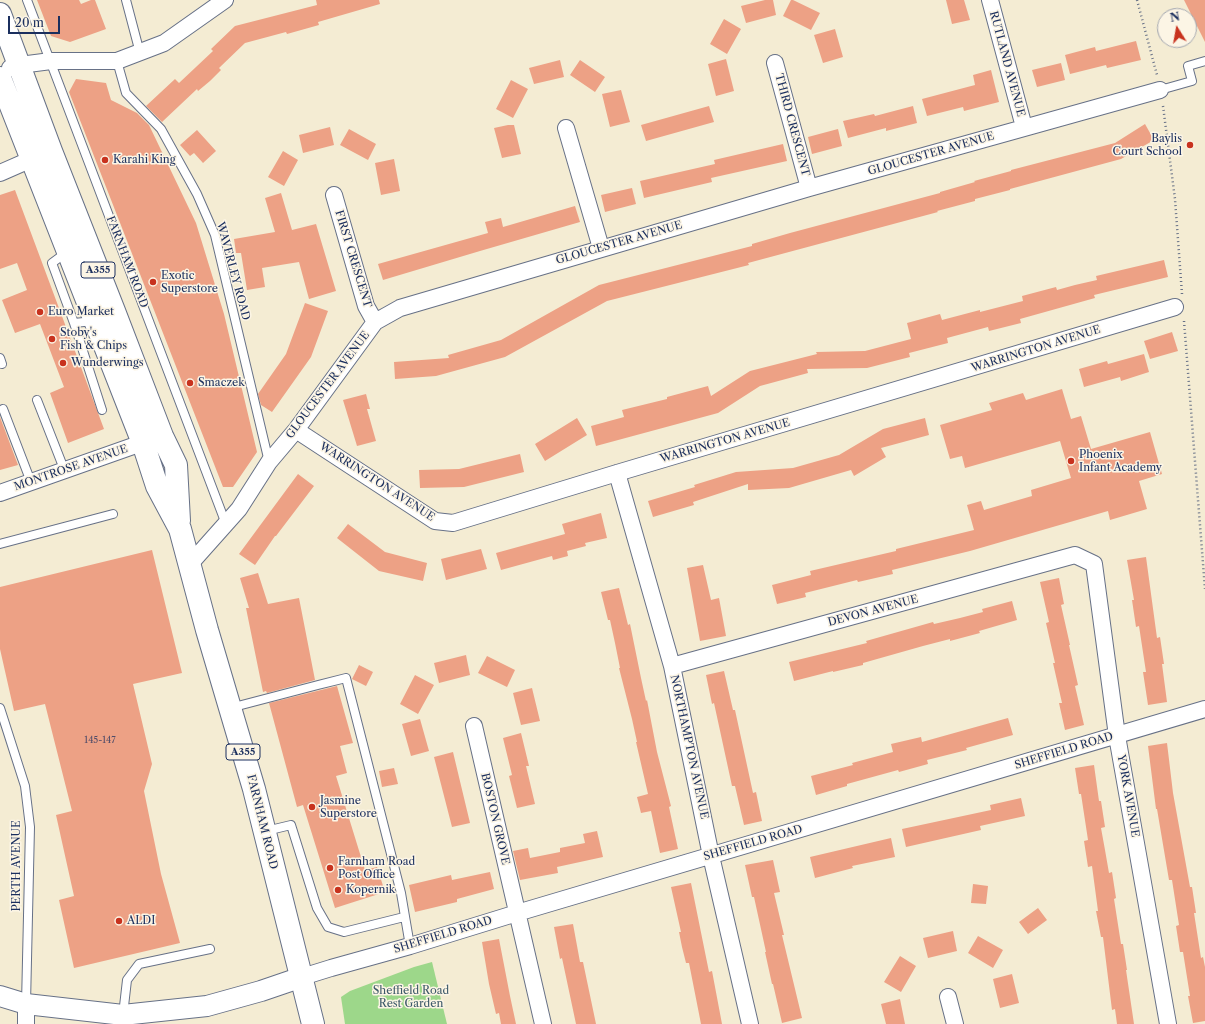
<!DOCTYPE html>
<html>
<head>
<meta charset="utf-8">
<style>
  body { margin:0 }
  #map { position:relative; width:1205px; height:1024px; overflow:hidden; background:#f4ecd3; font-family:"Libre Caslon Text",serif }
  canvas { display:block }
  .north { position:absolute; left:1157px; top:8px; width:40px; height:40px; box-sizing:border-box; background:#fcf5e5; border:1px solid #a2a6af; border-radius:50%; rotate:349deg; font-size:11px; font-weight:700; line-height:16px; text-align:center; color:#1b2f5e }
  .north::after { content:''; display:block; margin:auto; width:14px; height:18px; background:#c8321e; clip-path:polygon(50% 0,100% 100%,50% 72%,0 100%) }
  .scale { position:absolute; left:8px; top:16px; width:52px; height:18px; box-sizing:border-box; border:2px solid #1b2f5e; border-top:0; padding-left:5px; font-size:12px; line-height:14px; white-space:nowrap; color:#1b2f5e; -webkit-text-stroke:3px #fcf5e5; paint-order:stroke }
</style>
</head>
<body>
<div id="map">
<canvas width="1205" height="1024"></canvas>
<div class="north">N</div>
<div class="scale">20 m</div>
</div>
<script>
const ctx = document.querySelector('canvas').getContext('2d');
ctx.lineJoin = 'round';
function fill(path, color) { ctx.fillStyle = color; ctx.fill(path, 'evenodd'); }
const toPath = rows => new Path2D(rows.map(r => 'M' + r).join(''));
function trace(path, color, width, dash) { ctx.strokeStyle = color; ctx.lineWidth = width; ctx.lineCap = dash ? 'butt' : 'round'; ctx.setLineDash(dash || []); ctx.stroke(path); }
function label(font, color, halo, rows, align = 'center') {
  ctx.font = font + ' "Libre Caslon Text",serif'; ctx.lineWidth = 3; ctx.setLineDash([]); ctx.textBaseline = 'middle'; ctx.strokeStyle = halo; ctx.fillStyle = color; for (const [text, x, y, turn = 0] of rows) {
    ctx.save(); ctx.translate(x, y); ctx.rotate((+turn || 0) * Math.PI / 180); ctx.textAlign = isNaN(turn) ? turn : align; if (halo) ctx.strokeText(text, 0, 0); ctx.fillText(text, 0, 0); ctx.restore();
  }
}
const green = toPath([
  [432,962,447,1024,345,1024,341,997,350,991,414,967]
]);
const building = toPath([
  [37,0,79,0,81,4,91,0,95,0,106,29,70,42,51,36],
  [316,0,379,0,380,4,318,22,319,25,287,34,286,32,245,43,219,68,221,70,210,81,198,91,197,89,162,122,146,106,175,79,179,83,213,51,211,49,235,26,317,5],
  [765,0,773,0,776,15,746,23,741,6],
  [791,0,793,0,820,13,811,30,783,16],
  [946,0,964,0,970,20,952,24],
  [1184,0,1205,0,1205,42],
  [724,19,741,29,727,54,710,44],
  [835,29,843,57,823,63,814,35],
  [1136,41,1141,60,1107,68,1106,65,1070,74,1065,55,1095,47,1096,51],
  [726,59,734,91,716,96,708,64],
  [560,60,564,77,534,84,529,68],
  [580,60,605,77,595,92,570,75],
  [1061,63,1065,80,1037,87,1032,70],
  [991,70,999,102,964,111,963,107,927,116,922,99,975,85,973,75],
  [76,79,106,83,111,100,137,113,149,125,196,223,224,314,257,452,233,487,223,487,69,92],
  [511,80,528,89,513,118,496,109],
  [621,90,630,122,610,127,602,94],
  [709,106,714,122,646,141,641,125],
  [913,106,917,123,886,131,886,128,848,138,843,121,874,114,875,116],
  [1145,124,1154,140,1121,159,1010,189,1010,190,975,199,975,201,937,211,938,212,748,263,749,265,607,301,505,357,436,376,395,379,394,362,449,358,448,355,501,340,599,285,752,246,752,244,790,233,940,193,940,192,975,182,974,181,1011,171,1011,170,1115,143],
  [508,125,514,125,521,154,502,158,494,128],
  [330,127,334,145,303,153,299,135],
  [349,129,376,144,368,160,340,145],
  [838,129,842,146,812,154,808,137],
  [197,130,216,151,203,163,194,153,190,156,180,145],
  [783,144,787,161,711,178,712,182,644,198,640,181,715,164,714,160],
  [283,151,298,160,284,186,268,177],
  [394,159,400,191,381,195,375,163],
  [632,188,636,204,605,212,601,195],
  [15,190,104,429,68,443,50,393,64,387,40,324,15,333,2,300,27,290,17,263,0,269,0,195],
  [281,193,292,230,316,224,336,291,309,299,299,262,262,268,265,287,247,290,241,253,236,253,234,239,275,232,265,198],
  [575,206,580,222,480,251,383,280,378,264,488,233,485,222,501,218,503,227],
  [1164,260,1168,277,1094,295,1095,298,1020,319,1021,323,989,331,988,327,947,338,948,343,909,353,910,357,867,368,807,369,808,373,760,386,718,413,596,446,591,426,624,417,622,410,667,399,667,397,708,386,711,396,750,371,817,354,816,352,865,351,911,339,907,323,940,314,942,320,980,310,980,312,1023,301,1022,296,1056,287,1057,290,1075,285,1097,280,1096,276],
  [305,303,328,311,311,357,272,412,261,405,258,394,286,354],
  [1172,332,1178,351,1150,359,1144,341],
  [1144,354,1149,372,1121,381,1120,377,1084,387,1079,369,1107,361,1108,364],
  [1062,389,1071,419,1081,416,1091,449,1150,432,1162,474,1139,481,1147,509,1110,520,1108,511,970,551,892,570,893,574,858,582,857,580,805,593,806,597,777,604,772,585,811,575,810,571,896,551,896,549,974,530,967,505,981,501,984,510,1032,496,1031,490,1071,478,1060,441,965,468,962,456,950,459,940,425,992,410,989,403,1023,393,1026,400],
  [366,394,370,409,367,409,376,441,357,446,343,400],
  [0,417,18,465,0,470],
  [577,418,587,435,545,461,535,444],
  [925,418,929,435,881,448,886,457,854,476,851,470,789,488,748,490,748,484,693,502,694,505,653,517,648,501,695,487,694,485,736,472,793,468,839,455,883,429],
  [520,454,524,472,464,487,420,488,419,470,459,469],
  [298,474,314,486,276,536,275,536,255,565,239,554],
  [601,513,607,538,585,543,586,546,567,551,568,556,553,560,552,556,501,570,496,553,565,534,562,524],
  [348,524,385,552,427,563,423,581,379,571,337,538],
  [481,549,487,569,446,580,441,559],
  [152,550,182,673,133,684,152,764,144,791,161,874,180,943,74,968,59,900,74,896,56,815,72,811,45,704,14,711,0,649,0,587],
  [1146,557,1157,638,1160,637,1164,664,1162,664,1167,702,1148,705,1143,672,1146,672,1139,626,1136,627,1132,600,1134,600,1127,560],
  [703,565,711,600,719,598,726,636,700,641,687,568],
  [258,573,268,604,299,598,315,680,267,693,266,691,263,692,246,608,249,608,240,578],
  [1059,578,1064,604,1061,605,1070,645,1069,645,1078,685,1075,686,1084,725,1065,730,1059,703,1062,703,1053,663,1055,663,1046,623,1049,622,1040,582],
  [619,588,628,625,630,624,641,678,646,701,647,700,657,752,671,806,669,807,678,849,660,853,651,811,641,813,637,797,648,794,636,742,637,742,632,719,619,668,620,668,615,643,610,620,608,620,601,592],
  [1012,601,1017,620,979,631,980,633,950,641,950,639,923,646,863,663,863,665,833,672,833,671,794,681,789,662,867,643,866,641,933,622,934,624,960,618,983,612,982,609],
  [466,655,470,675,439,683,434,663],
  [487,656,515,670,507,687,478,673],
  [359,665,373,672,366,686,352,679],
  [724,671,733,710,735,710,753,793,756,792,762,821,744,825,735,786,732,786,714,703,712,704,706,675],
  [415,675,434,685,418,714,400,704],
  [337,686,353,743,340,746,347,773,336,776,365,870,377,867,385,892,335,908,303,805,297,807,269,703],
  [532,688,540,721,521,725,513,693],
  [1008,718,1013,735,966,748,967,750,927,760,928,764,899,772,898,770,847,784,847,786,816,795,811,776,853,765,852,763,893,752,891,744,921,737,922,742],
  [420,719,429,751,411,756,402,724],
  [521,733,529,766,526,766,535,804,517,808,509,776,512,775,503,738],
  [1167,743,1173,793,1190,887,1192,887,1196,913,1194,913,1201,958,1203,957,1205,967,1205,1021,1193,1023,1188,996,1190,996,1183,952,1180,952,1176,926,1179,925,1172,880,1169,880,1157,809,1156,809,1148,746],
  [453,752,470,823,452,827,434,757],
  [1094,765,1099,801,1101,801,1105,827,1101,828,1105,850,1109,873,1112,872,1116,898,1114,899,1121,944,1123,944,1127,970,1126,970,1134,1024,1117,1024,1115,1009,1112,1010,1103,937,1101,937,1096,911,1098,911,1092,866,1088,867,1084,841,1088,840,1081,794,1079,794,1075,768],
  [394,768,398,784,382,787,379,771],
  [1021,798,1025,816,980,826,981,830,906,847,902,829,991,810,990,805],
  [597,831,603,857,557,867,558,873,520,880,513,851,528,848,530,858,560,852,560,848,585,843,583,834],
  [891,838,895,857,852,866,853,868,815,878,810,857],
  [773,860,780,892,774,893,784,935,782,935,802,1018,782,1023,773,984,772,984,765,952,766,952,754,897,752,897,745,865],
  [490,872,494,889,457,899,457,902,415,912,409,885,451,875,452,880],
  [691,883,709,972,712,971,722,1024,701,1024,689,963,686,963,682,947,679,932,681,932,671,887],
  [973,884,988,886,986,904,971,903],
  [1038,908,1047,920,1028,934,1019,922],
  [573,924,580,962,583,962,596,1024,576,1024,562,958,560,959,554,927],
  [953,931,957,951,928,958,923,938],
  [978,936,1003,950,993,968,968,953],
  [499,939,510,996,516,1024,501,1024,499,1013,496,1014,489,984,482,942],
  [900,956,916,966,901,992,884,982],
  [1012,974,1019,1003,1000,1008,993,979],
  [900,999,905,1024,886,1024,881,1004]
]);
const path = toPath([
  [1137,0,1157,75],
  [1163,106,1175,199,1182,294],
  [1184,321,1205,589]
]);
const service = toPath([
  [27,0,226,524],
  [126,0,140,53],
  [117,61,126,93,161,129,197,194,215,235,269,462],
  [1160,90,1192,81,1188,66,1205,61],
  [67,252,52,263,74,323,94,321],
  [74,323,102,410],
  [0,358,2,364],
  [37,400,64,469],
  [3,409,31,482],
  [0,544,113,514],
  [0,708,25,786,30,827,26,1004],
  [230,708,318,685,346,678,401,893,410,946],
  [266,831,291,825,317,908,328,927,344,932,404,917],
  [123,1015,127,980,139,964,210,949]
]);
const minor = toPath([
  [990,0,1024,127],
  [775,63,809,188],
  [10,68,20,65,51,61,117,61,164,43,225,0],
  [566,128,601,248],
  [0,173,41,155],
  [334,195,366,306,375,322],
  [296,430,435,521,453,523,617,473,1175,307],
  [617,473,672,666,711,856,750,1024],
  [0,493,153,439],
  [190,564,239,509,269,462,296,430,375,322,400,308,809,188,1160,90],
  [672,666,1075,555,1094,564,1117,736,1168,1024],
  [474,726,543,1024],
  [302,977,331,968,410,946,517,913,1205,709],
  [948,997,955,1024],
  [26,1024,26,1004]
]);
const tertiary = toPath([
  [0,996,26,1004,123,1015,207,1006,261,991,302,977]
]);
const primary = toPath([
  [0,14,51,151,114,311,162,436,176,465,179,521],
  [0,78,143,443,157,486,180,529,207,630,254,789,313,1024]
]);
const markers = [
  [1190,145,4,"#c8321e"],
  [105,160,4,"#c8321e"],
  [153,282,4,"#c8321e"],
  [40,312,4,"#c8321e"],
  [52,339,4,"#c8321e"],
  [63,363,4,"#c8321e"],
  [190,383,4,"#c8321e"],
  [1071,461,4,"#c8321e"],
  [312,807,4,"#c8321e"],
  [330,868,4,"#c8321e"],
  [338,890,4,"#c8321e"],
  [119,921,4,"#c8321e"]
];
const numberNames = [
  ["145-147",100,740]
];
const shields = [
  [98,270,34],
  [243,752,34]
];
const shieldNames = [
  ["A355",98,270],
  ["A355",243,752]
];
const streetNames = [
  ["RUTLAND AVENUE",1007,64,75],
  ["THIRD CRESCENT",792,125,75],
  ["GLOUCESTER AVENUE",931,154,-16],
  ["GLOUCESTER AVENUE",619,243,-16],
  ["FIRST CRESCENT",353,259,73],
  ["FARNHAM ROAD",127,262,69],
  ["WAVERLEY ROAD",233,271,75],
  ["WARRINGTON AVENUE",1036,349,-17],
  ["GLOUCESTER AVENUE",328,385,-53],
  ["WARRINGTON AVENUE",725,441,-16],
  ["MONTROSE AVENUE",71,468,-19],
  ["WARRINGTON AVENUE",377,482,33],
  ["DEVON AVENUE",873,611,-15],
  ["NORTHAMPTON AVENUE",689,747,78],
  ["SHEFFIELD ROAD",1064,751,-17],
  ["YORK AVENUE",1128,796,80],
  ["BOSTON GROVE",495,819,77],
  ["FARNHAM ROAD",262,822,76],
  ["SHEFFIELD ROAD",753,843,-16],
  ["PERTH AVENUE",17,866,-90],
  ["SHEFFIELD ROAD",443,935,-17]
];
const poiNames = [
  ["Baylis",1182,139,"right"],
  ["Court School",1182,152,"right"],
  ["Karahi King",113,160],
  ["Exotic",161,276],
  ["Superstore",161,289],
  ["Euro Market",48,312],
  ["Stoby's",60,333],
  ["Fish & Chips",60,346],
  ["Wunderwings",71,363],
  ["Smaczek",198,383],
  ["Phoenix",1079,455],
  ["Infant Academy",1079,468],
  ["Jasmine",320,801],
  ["Superstore",320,814],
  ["Farnham Road",338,862],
  ["Post Office",338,875],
  ["Kopernik",346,890],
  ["ALDI",127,921]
];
const parkNames = [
  ["Sheffield Road",411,991],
  ["Rest Garden",411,1004]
];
fill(green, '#9dd78a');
fill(building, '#eda185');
trace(service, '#677187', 10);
trace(minor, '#677187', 18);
trace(tertiary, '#677187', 22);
trace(primary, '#677187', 24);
trace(path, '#677187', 2.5, [1, 3]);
trace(service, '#fff', 8);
trace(minor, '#fff', 16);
trace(tertiary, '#fff', 20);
trace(primary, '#fff', 22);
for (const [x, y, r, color] of markers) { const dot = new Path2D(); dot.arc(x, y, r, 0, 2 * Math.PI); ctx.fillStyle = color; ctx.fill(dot); trace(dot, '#fcf5e5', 1.5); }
label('9px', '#504c68', null, numberNames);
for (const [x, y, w] of shields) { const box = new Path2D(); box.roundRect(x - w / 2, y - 8, w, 16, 3); ctx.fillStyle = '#fcf5e5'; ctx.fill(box); trace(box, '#1b2f5e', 1); }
label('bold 10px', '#1b2f5e', null, shieldNames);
label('11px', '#1b2f5e', '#fcf5e5', streetNames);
label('11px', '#1b2f5e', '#fcf5e5', poiNames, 'left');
label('11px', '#3c5969', '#fcf5e5', parkNames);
</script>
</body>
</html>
